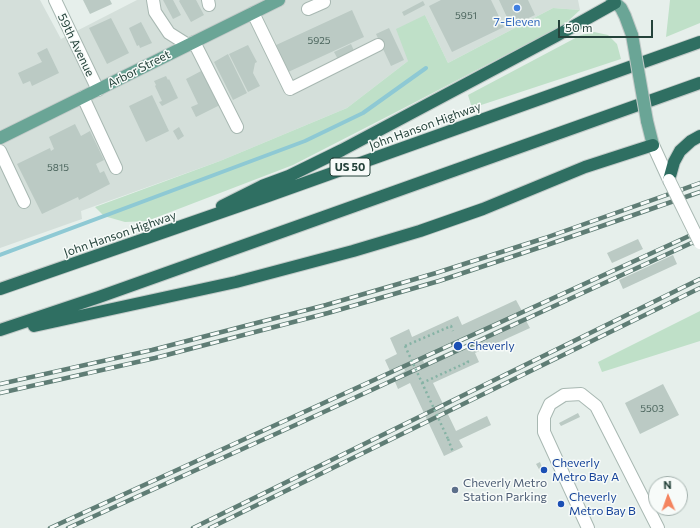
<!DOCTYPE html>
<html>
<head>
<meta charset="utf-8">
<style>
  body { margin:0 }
  #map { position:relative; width:700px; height:528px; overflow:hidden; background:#e6efeb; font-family:Commissioner,sans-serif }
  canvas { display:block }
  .north { position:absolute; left:648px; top:476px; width:40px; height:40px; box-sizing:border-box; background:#f7fbf9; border:1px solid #a3b1ad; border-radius:50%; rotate:358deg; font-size:11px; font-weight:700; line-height:16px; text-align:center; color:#24423a }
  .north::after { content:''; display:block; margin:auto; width:14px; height:18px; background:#f4845f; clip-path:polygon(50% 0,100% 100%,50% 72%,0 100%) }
  .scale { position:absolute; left:558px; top:20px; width:95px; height:18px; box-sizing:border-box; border:2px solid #24423a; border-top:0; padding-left:5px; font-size:12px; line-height:14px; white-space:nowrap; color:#24423a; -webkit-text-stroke:3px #f7fbf9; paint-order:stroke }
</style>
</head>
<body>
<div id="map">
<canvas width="700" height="528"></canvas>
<div class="north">N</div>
<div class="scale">50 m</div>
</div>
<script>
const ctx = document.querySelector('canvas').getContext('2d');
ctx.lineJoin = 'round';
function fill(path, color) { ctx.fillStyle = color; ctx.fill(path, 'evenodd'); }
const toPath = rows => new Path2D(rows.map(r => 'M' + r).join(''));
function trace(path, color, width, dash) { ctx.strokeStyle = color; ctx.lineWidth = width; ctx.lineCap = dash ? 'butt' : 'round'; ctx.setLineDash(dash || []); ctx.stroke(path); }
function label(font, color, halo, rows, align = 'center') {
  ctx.font = font + ' Commissioner,sans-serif'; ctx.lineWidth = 3; ctx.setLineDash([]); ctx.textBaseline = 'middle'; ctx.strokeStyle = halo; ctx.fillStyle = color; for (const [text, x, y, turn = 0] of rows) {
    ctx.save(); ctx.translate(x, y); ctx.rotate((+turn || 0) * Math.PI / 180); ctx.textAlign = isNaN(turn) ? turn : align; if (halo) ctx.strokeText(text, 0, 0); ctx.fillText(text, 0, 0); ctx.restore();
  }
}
const built = toPath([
  [0,0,40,0,61,39,137,0,578,0,580,10,553,8,448,63,425,15,408,61,347,108,220,161,81,211,82,219,0,248]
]);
const green = toPath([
  [670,0,700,0,700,23,666,37],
  [553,8,580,10,565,24,400,110,293,165,147,221,125,222,104,216,95,207,220,161,347,108,408,61,396,29,425,15,448,63],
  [594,32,608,35,617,44,621,59,472,108,468,95,581,35],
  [700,311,700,341,602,372,598,362]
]);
const stream = toPath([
  [0,255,305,141,363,113,426,68]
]);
const building = toPath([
  [83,0,110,0,112,4,90,14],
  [163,0,173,0,181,15,173,19],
  [180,0,196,0,204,15,191,22,179,1],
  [441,0,491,0,504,27,452,52,429,6],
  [499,0,528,0,535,15,511,26],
  [423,1,425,5,404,16,402,12],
  [352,10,364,37,286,73,274,46],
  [111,18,129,53,107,64,89,28],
  [141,22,152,43,140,48,139,45,137,46,129,28],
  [389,28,404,60,391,66,376,34],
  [351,44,356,55,340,63,334,52],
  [248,45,257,62,255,63,253,73,260,86,248,92,229,54],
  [47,48,59,73,32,86,30,81,23,84,18,73,42,62,37,53],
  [228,54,247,93,233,100,214,62],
  [203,70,220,105,196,117,191,107,198,104,186,79],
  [166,76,168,80,169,79,178,98,162,106,159,102,162,101,155,86,156,85,154,81],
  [152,95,169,131,146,142,129,106],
  [75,124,81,136,90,131,104,160,96,164,100,173,104,171,110,184,79,200,78,197,42,214,17,164,50,148,51,151,54,149,49,137],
  [179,127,184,136,178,140,173,131],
  [638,239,643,249,612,263,607,253],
  [673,255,677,264,623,289,619,280],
  [516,300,522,311,422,357,424,363,524,317,530,328,475,353,479,362,433,383,456,431,487,416,491,425,459,440,463,447,444,456,410,383,398,389,393,377,405,371,403,365,390,371,385,360,397,354,390,338,409,329,412,337,458,316,462,325],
  [663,384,679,415,640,434,625,403],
  [578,413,580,417,561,426,559,423],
  [540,462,543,470,540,471,536,464]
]);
const path = toPath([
  [405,346,451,326,453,331],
  [422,383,468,362,466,359],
  [448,439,453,452]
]);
const minor = toPath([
  [55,0,98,90],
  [153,0,155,12,169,33,188,45],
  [208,0,209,5],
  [308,9,324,2],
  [253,13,290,89,378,45],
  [194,42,237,127],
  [83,97,116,168],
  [653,145,669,180],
  [0,151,24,202],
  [588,528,544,432,544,417,550,404,564,395,581,394,596,406,658,528]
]);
const major = toPath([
  [612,0,621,8,625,16,632,35],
  [647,121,653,145],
  [0,138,279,0]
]);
const highway = toPath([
  [669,180,674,162,680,151,691,141,700,136],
  [222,206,262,186,289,176,342,150,556,36,615,3],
  [0,289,268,196,700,42],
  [34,326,236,282,353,251,420,231,483,209,585,167,653,145],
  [0,330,99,297,700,83]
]);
const rail = toPath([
  [0,384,152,350,326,305,436,273,545,238,700,183],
  [0,393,155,358,328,313,439,281,547,245,700,192],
  [50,528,700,231],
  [68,528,302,422,700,239],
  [193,528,700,279],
  [210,528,700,288]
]);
const pathBridge = toPath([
  [405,346,448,439]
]);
const minorBridge = toPath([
  [669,180,700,243]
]);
const majorBridge = toPath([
  [632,35,647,121]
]);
const markers = [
  [517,8,4,"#3f7fe0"],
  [458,346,5,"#1a4fb4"],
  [544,470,4,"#1a4fb4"],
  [455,490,4,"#5c6f8a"],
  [561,504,4,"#1a4fb4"]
];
const numberNames = [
  ["5951",466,16],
  ["5925",319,41],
  ["5815",58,168],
  ["5503",652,409]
];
const shields = [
  [350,167,40]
];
const shieldNames = [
  ["US 50",350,167]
];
const shopNames = [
  ["7-Eleven",517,22]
];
const streetNames = [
  ["59th Avenue",76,45,64],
  ["Arbor Street",139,69,-27],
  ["John Hanson Highway",425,126,-20],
  ["John Hanson Highway",120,234,-19]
];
const transitNames = [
  ["Cheverly",467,346],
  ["Cheverly",552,463],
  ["Metro Bay A",552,477],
  ["Cheverly",569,497],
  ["Metro Bay B",569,511]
];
const serviceNames = [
  ["Cheverly Metro",463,483],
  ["Station Parking",463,497]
];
fill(built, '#d4dfda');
fill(green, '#bfe0c8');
trace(stream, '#8ec9d4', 4);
fill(building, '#bbcac4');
trace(minor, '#a8b8b2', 14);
trace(major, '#c2cac8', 14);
trace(highway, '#c2cac8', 14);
trace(path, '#86b3a5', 2.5, [2, 3]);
trace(minor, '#fff', 12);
trace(major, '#6aa596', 12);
trace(highway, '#2f6f62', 12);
trace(rail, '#5f7d75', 4.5);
trace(rail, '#f7fbf9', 3, [9]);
trace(minorBridge, '#a8b8b2', 14, []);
trace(majorBridge, '#c2cac8', 14, []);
trace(pathBridge, '#86b3a5', 2.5, [2, 3]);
trace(minorBridge, '#fff', 12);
trace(majorBridge, '#6aa596', 12);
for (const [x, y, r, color] of markers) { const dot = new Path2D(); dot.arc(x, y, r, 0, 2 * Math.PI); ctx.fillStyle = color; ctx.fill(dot); trace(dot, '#f7fbf9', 1.5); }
label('10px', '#4a645c', null, numberNames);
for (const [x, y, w] of shields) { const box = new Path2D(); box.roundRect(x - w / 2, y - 9, w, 18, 3); ctx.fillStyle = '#f7fbf9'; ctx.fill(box); trace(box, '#24423a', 1); }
label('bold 11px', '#24423a', null, shieldNames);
label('12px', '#366cbe', '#f7fbf9', shopNames);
label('12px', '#24423a', '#f7fbf9', streetNames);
label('12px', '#164399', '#f7fbf9', transitNames, 'left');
label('12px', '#4e5e75', '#f7fbf9', serviceNames, 'left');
</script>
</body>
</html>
